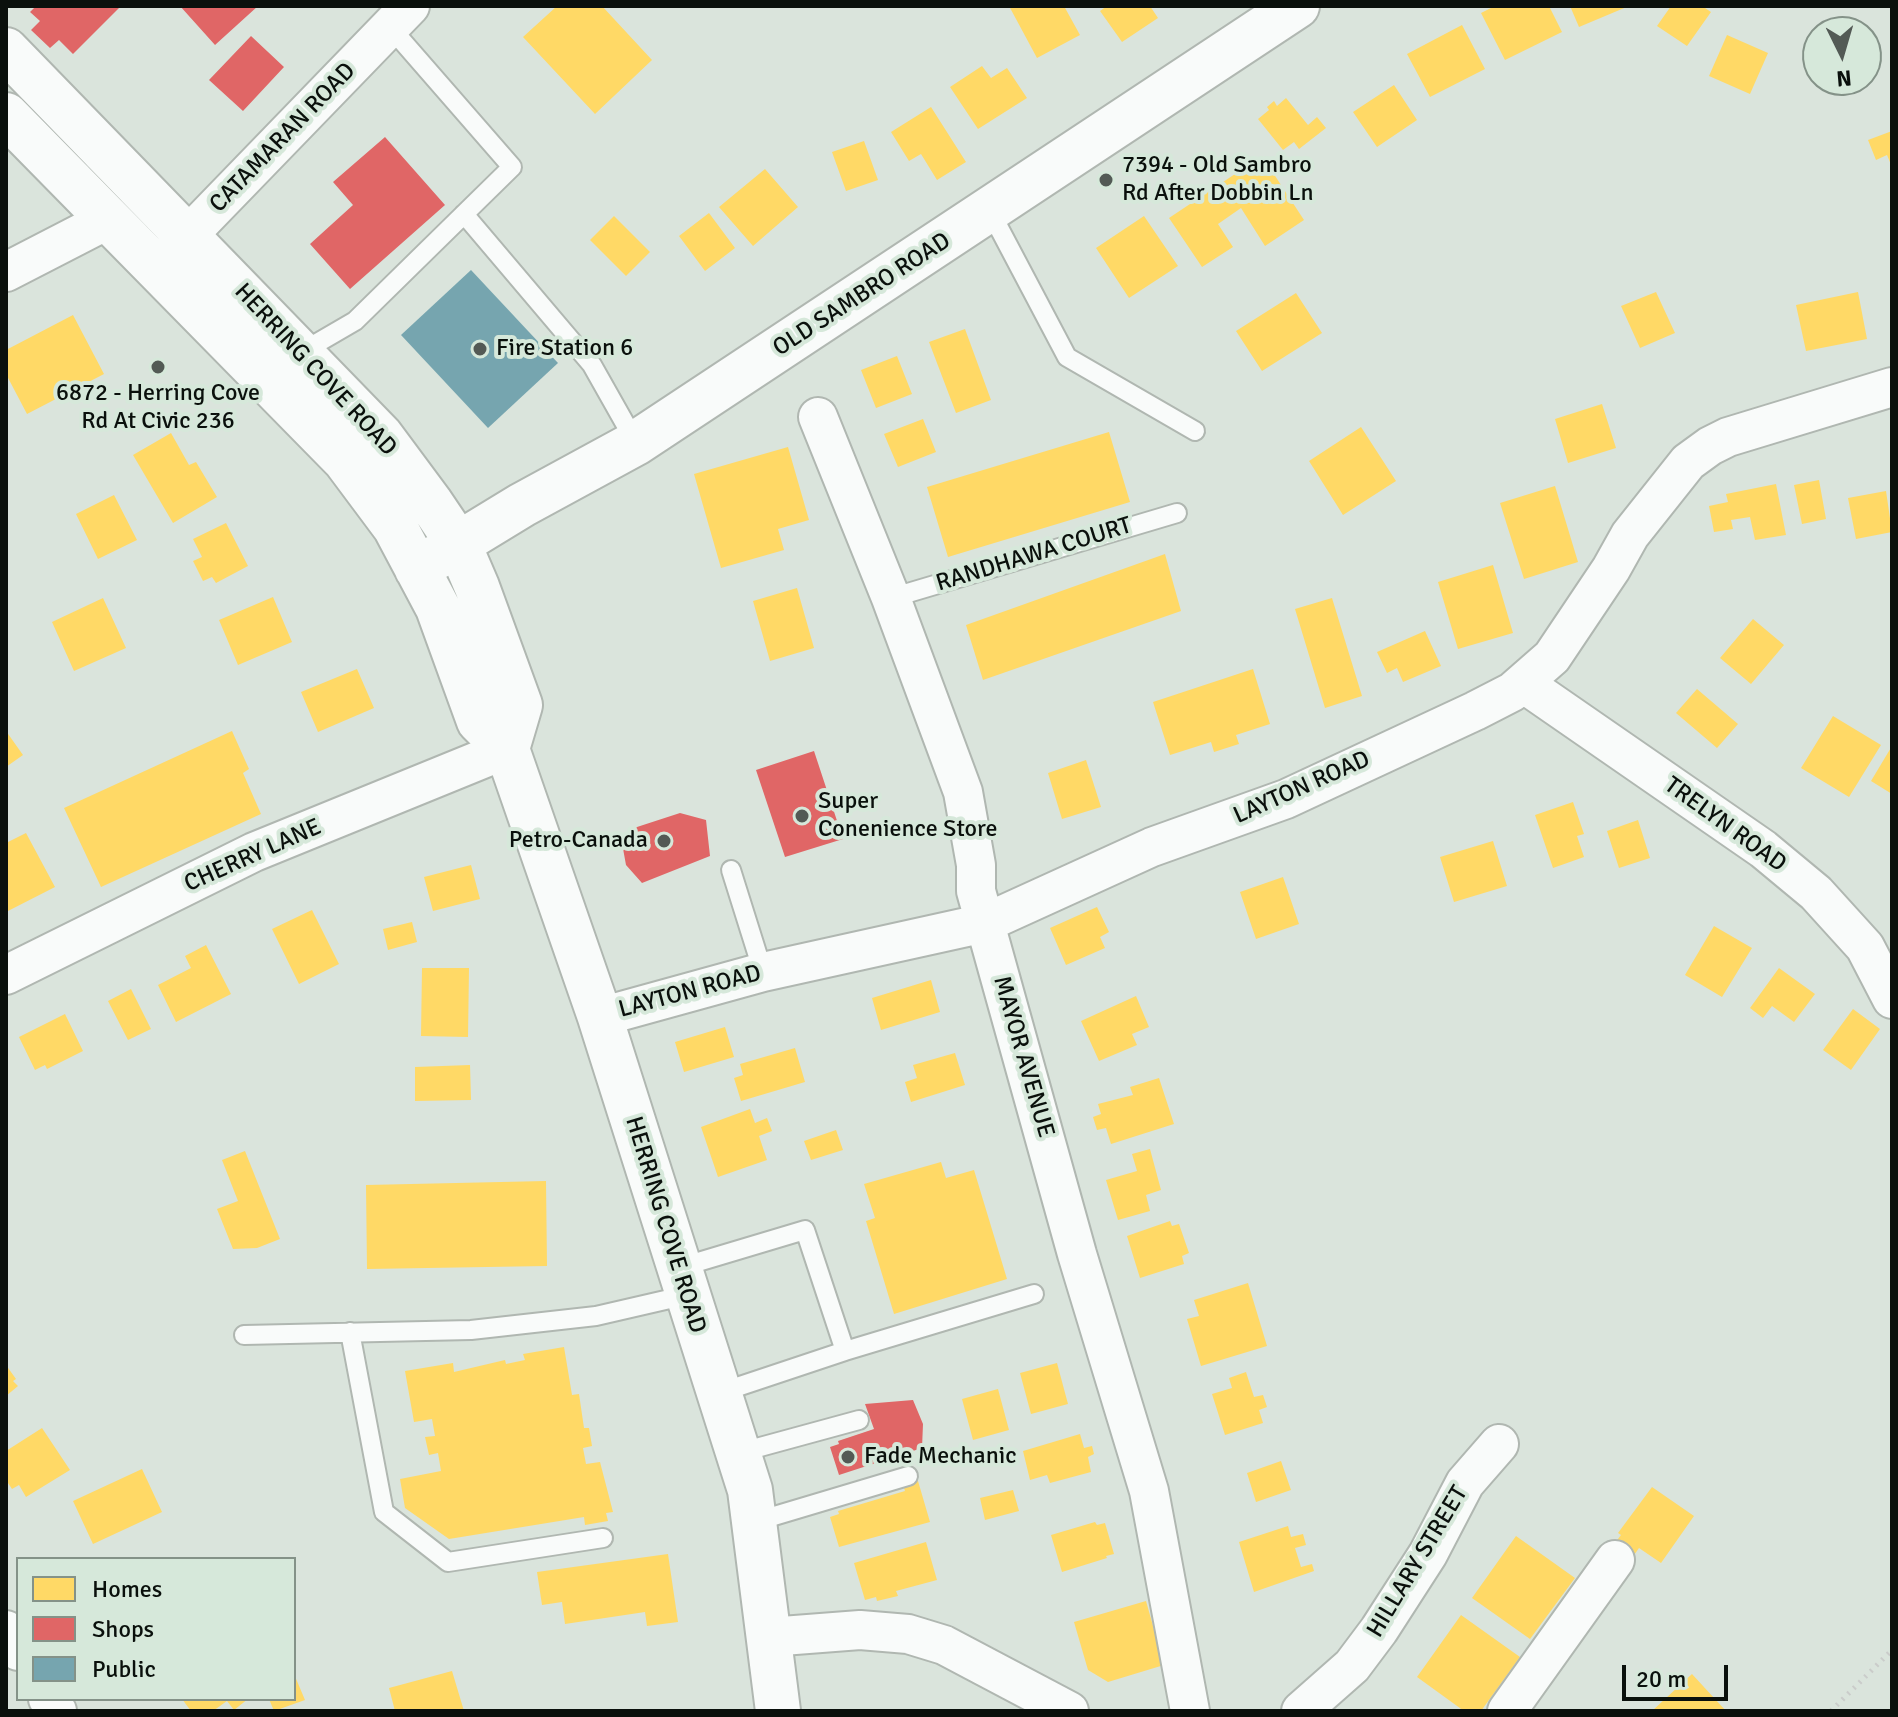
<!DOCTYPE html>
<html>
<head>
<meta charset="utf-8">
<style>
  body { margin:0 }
  #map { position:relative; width:1898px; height:1717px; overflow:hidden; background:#dae4dc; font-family:Signika,sans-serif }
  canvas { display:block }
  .frame { position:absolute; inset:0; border:8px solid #0a100c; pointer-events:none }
  .legend { position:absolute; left:16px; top:1557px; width:280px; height:144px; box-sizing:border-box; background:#d6e8da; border:2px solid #849288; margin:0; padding:10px 14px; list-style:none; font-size:24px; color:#0a100c }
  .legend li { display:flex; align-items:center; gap:16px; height:40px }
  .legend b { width:40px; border:2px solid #849288 }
  .north { position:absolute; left:1802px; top:16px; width:80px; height:80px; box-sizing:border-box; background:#d6e8da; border:2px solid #849288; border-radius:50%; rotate:175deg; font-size:22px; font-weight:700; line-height:32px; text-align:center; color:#0a100c }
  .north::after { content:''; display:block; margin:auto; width:28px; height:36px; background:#535a55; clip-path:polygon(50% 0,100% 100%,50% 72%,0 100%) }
  .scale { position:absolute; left:1622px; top:1665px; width:106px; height:36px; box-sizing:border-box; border:4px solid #0a100c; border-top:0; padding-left:10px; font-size:24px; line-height:28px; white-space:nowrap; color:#0a100c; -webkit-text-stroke:6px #d6e8da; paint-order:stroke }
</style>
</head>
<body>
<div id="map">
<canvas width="1898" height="1717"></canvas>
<div class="frame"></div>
<ul class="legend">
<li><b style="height:22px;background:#ffd966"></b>Homes</li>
<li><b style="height:22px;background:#e06666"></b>Shops</li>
<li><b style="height:22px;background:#76a5af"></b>Public</li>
</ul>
<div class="north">N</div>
<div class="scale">20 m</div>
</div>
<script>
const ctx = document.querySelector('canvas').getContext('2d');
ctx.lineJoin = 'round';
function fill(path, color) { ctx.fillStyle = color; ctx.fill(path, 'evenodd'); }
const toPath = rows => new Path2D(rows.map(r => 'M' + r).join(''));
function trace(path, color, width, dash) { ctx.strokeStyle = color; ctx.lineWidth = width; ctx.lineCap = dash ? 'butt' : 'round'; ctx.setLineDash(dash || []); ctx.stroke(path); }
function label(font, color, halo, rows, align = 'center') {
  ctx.font = font + ' Signika,sans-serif'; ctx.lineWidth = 8; ctx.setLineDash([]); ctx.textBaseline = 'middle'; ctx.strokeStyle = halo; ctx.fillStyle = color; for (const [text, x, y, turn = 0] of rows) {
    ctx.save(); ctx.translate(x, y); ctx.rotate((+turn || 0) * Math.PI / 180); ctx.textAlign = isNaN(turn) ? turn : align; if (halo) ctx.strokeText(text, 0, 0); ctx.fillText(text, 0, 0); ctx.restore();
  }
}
const homes = toPath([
  [557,6,602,6,652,60,595,114,523,37],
  [1009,6,1064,6,1080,35,1037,58],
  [1107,6,1150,6,1158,18,1122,42,1100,11],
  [1495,6,1549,6,1562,32,1505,60,1481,13],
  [1570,6,1629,6,1579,27],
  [1671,6,1702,6,1711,12,1687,46,1657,26],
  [1462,25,1485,69,1430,97,1407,54],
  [1727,35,1768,53,1750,94,1709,76],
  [982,66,991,78,1007,68,1027,98,978,129,950,87],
  [1394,85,1417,120,1377,147,1353,112],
  [1286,98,1308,125,1317,117,1326,128,1299,149,1294,142,1283,150,1258,119,1269,110,1267,107,1274,101,1277,106],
  [931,107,966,162,937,180,921,154,909,161,891,132],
  [1892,131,1892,167,1887,155,1876,160,1868,140],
  [864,141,878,180,846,191,832,152],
  [1262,156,1304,220,1265,246,1241,208,1218,224,1233,247,1202,267,1169,218],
  [765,169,798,207,753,246,719,207],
  [709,213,735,248,705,271,679,236],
  [614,216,650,252,626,276,590,240],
  [1144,216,1178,266,1129,298,1096,248],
  [1656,292,1675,333,1640,348,1621,306],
  [1858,292,1867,339,1806,351,1796,305],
  [1296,293,1322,333,1262,371,1236,331],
  [73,315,104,374,27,414,6,374,6,350],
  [965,329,991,400,956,413,929,342],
  [897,356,912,394,876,408,861,370],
  [1602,404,1616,448,1568,463,1555,419],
  [923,419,936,452,898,467,884,434],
  [1361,427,1396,481,1343,515,1309,461],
  [1109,432,1130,502,948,557,927,487],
  [171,433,189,465,196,462,217,497,173,523,133,455],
  [788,447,809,520,778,529,784,550,721,568,694,474],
  [1819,480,1826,519,1802,524,1794,485],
  [1776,484,1786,535,1755,540,1750,517,1731,520,1733,529,1714,532,1709,506,1728,502,1726,494],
  [1555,486,1578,562,1524,579,1500,503],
  [1886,491,1892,532,1856,539,1848,498],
  [114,495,137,540,98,559,76,514],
  [226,523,248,566,216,583,212,577,203,581,193,561,202,557,193,539],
  [1165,554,1181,611,983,680,966,625],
  [1493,565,1513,633,1458,649,1438,582],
  [797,588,814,648,770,661,753,601],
  [273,597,292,642,238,665,219,620],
  [103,598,126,648,74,671,52,622],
  [1332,598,1362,696,1325,708,1295,609],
  [1753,619,1784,645,1751,684,1720,658],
  [1425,631,1441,666,1403,682,1397,668,1387,673,1377,652],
  [357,669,374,708,318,732,301,692],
  [1253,669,1270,724,1236,735,1239,744,1214,752,1211,742,1170,755,1153,702],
  [1697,689,1738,724,1717,748,1676,713],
  [1833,716,1881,745,1849,797,1801,768],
  [6,731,23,755,6,767],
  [232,731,249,769,243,773,261,814,101,887,64,808],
  [1892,746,1892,794,1871,781],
  [1086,760,1101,807,1062,819,1048,773],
  [1573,802,1584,834,1577,836,1584,857,1553,868,1535,815],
  [1638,820,1650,858,1619,868,1607,831],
  [26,833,55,887,6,912,6,843],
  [1493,841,1507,886,1454,902,1440,857],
  [471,865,480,899,433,911,424,877],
  [1283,877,1299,924,1256,939,1240,892],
  [1097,907,1109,932,1100,937,1105,948,1066,965,1050,928],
  [312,910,339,964,299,984,272,929],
  [412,922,417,942,388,950,383,929],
  [1714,926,1752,948,1722,997,1685,975],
  [206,945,231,994,176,1022,158,985,191,968,185,956],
  [422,968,469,968,468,1037,421,1036],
  [1779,968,1815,994,1794,1022,1772,1006,1763,1018,1750,1008],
  [931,980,940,1012,881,1030,872,998],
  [131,989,151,1029,128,1040,108,1001],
  [1136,996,1149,1027,1132,1034,1137,1045,1099,1061,1081,1021],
  [1853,1009,1880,1029,1851,1070,1823,1050],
  [65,1014,83,1051,47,1069,45,1065,35,1070,19,1037],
  [725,1027,734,1057,684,1072,675,1042],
  [795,1048,805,1082,741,1101,734,1078,743,1075,740,1064],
  [955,1053,965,1085,911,1102,905,1082,917,1078,913,1065],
  [470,1065,471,1100,415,1101,415,1067],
  [1159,1078,1174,1124,1111,1144,1106,1128,1097,1130,1093,1117,1101,1114,1098,1104,1133,1095,1130,1087],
  [750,1109,755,1123,767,1118,772,1131,759,1136,767,1160,718,1177,701,1127],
  [836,1130,843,1150,811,1160,804,1141],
  [1150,1149,1161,1190,1146,1195,1150,1211,1118,1220,1106,1180,1137,1171,1132,1154],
  [245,1151,280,1239,257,1248,233,1249,217,1209,238,1201,222,1160],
  [941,1162,946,1178,974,1170,1007,1279,894,1314,866,1221,875,1218,864,1184],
  [546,1181,547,1266,367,1269,366,1185],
  [1170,1221,1172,1226,1179,1224,1189,1253,1182,1256,1184,1264,1140,1278,1127,1236],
  [1248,1283,1267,1346,1201,1366,1187,1319,1199,1316,1194,1300],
  [564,1347,572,1395,579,1394,584,1428,589,1428,592,1446,583,1448,586,1464,600,1462,613,1512,606,1513,608,1521,585,1525,584,1517,449,1539,405,1508,400,1479,441,1471,438,1453,429,1455,425,1437,435,1436,432,1419,414,1422,405,1371,453,1363,454,1372,505,1360,506,1364,525,1360,523,1354],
  [1057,1363,1068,1404,1031,1414,1020,1373],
  [6,1365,16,1379,13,1381,18,1386,6,1396],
  [1246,1372,1254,1397,1263,1395,1267,1407,1259,1410,1263,1423,1225,1435,1212,1394,1232,1388,1229,1378],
  [998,1389,1009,1430,973,1440,962,1399],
  [42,1428,70,1470,26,1497,19,1485,12,1489,6,1480,6,1451],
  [1080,1434,1084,1448,1092,1446,1094,1454,1088,1457,1091,1472,1050,1483,1047,1475,1030,1480,1023,1451],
  [1281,1461,1291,1490,1256,1502,1247,1473],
  [142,1469,162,1512,93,1544,73,1501],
  [918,1481,930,1522,839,1547,830,1517,839,1514,838,1511,905,1491,903,1485],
  [1652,1487,1694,1516,1661,1563,1639,1548,1630,1561,1611,1548,1621,1535,1618,1533],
  [1013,1490,1019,1511,985,1520,980,1498],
  [1095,1522,1097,1525,1105,1523,1114,1554,1106,1556,1107,1558,1062,1572,1051,1535],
  [1288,1526,1291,1537,1303,1534,1306,1545,1295,1548,1301,1567,1312,1564,1314,1571,1254,1592,1239,1542],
  [1516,1536,1575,1578,1530,1639,1472,1598],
  [926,1542,937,1580,896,1591,898,1596,877,1601,876,1597,865,1600,854,1563],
  [668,1554,678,1622,647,1626,645,1612,565,1624,562,1602,542,1605,537,1572],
  [1146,1601,1164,1665,1108,1682,1088,1670,1074,1622],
  [1461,1615,1520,1657,1481,1711,1464,1711,1417,1677],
  [452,1671,464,1711,395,1711,389,1688],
  [294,1674,305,1700,274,1711,269,1699,294,1699],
  [1692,1674,1726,1711,1652,1711],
  [182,1699,248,1699,234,1710,227,1701,213,1711,191,1711]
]);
const shops = toPath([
  [36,6,121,6,73,54,59,40,50,48,31,30,40,21,30,12],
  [180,6,258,6,215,45],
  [251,36,284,67,243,111,209,80],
  [385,137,445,205,350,289,310,244,353,205,333,182],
  [814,751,843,839,785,857,756,770],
  [680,813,706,820,710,856,642,883,626,865,622,843,637,827],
  [913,1400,923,1424,922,1448,839,1475,830,1447,839,1444,838,1441,874,1429,865,1404]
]);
const public = toPath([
  [471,270,558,363,488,428,401,335]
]);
const path = toPath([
  [1831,1711,1892,1650]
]);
const lane = toPath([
  [990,211,1067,357,1195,431],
  [464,214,592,365,636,443],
  [300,353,355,321,512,167,390,27],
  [891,598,1177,513],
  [731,870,763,972],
  [678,1268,805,1230,845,1351],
  [350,1332,384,1512,448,1562,603,1538],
  [244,1335,471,1330,596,1316,687,1295],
  [719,1393,845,1351,1034,1294],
  [738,1453,859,1420],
  [754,1522,908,1476]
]);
const street = toPath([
  [166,258,410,6],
  [6,272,107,220],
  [818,417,891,598,963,792,976,865,976,891,1077,1254,1149,1491,1190,1711],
  [1523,683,1763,849,1816,893,1865,947,1892,999],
  [6,975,254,852,507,749],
  [600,1017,763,972,985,923,1152,847,1286,799,1475,711,1512,692,1552,657,1611,569,1630,535,1688,462,1710,446,1728,437,1892,387],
  [6,1630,18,1651],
  [769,1637,860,1630,908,1634,944,1645,1069,1711],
  [48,1699,57,1711],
  [1301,1711,1352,1666,1379,1630,1428,1554,1465,1483,1499,1444],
  [1507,1711,1615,1560]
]);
const secondary = toPath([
  [6,50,381,436,430,502,459,545,477,587,520,705,507,749],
  [6,115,345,460,395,527,438,608,479,721,507,749,600,1017,750,1490,778,1711],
  [417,569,522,505,636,443,1297,6]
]);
const markers = [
  [1106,180,8,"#535a55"],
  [480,349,8,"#535a55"],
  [158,367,8,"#535a55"],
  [802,816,8,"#535a55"],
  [664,841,8,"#535a55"],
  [848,1457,8,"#535a55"]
];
const streetNames = [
  ["CATAMARAN ROAD",283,138,-46],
  ["OLD SAMBRO ROAD",862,295,-33],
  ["HERRING COVE ROAD",315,370,47],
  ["RANDHAWA COURT",1034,555,-17],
  ["LAYTON ROAD",1302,788,-24],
  ["TRELYN ROAD",1725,825,36],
  ["CHERRY LANE",253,856,-24],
  ["LAYTON ROAD",690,992,-15],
  ["MAYOR AVENUE",1023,1057,74],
  ["HERRING COVE ROAD",665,1225,73],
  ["HILLARY STREET",1418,1562,-59]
];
const poiNames = [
  ["7394 - Old Sambro",1122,166],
  ["Rd After Dobbin Ln",1122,194],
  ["Fire Station 6",496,349],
  ["6872 - Herring Cove",158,394,"center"],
  ["Rd At Civic 236",158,422,"center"],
  ["Super",818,802],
  ["Conenience Store",818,830],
  ["Petro-Canada",648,841,"right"],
  ["Fade Mechanic",864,1457]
];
fill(homes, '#ffd966');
fill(shops, '#e06666');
fill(public, '#76a5af');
trace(lane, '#b0b7b1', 22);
trace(street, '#b0b7b1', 42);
trace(secondary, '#b0b7b1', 48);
trace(path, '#caccca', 5, [2, 6]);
trace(lane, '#f9fbfa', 18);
trace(street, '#f9fbfa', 38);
trace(secondary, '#f9fbfa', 44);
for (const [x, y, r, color] of markers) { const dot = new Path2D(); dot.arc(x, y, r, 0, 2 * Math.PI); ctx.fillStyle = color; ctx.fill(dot); trace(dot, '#d6e8da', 3); }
label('24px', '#0a100c', '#d6e8da', streetNames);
label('24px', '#0a100c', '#d6e8da', poiNames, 'left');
</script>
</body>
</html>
